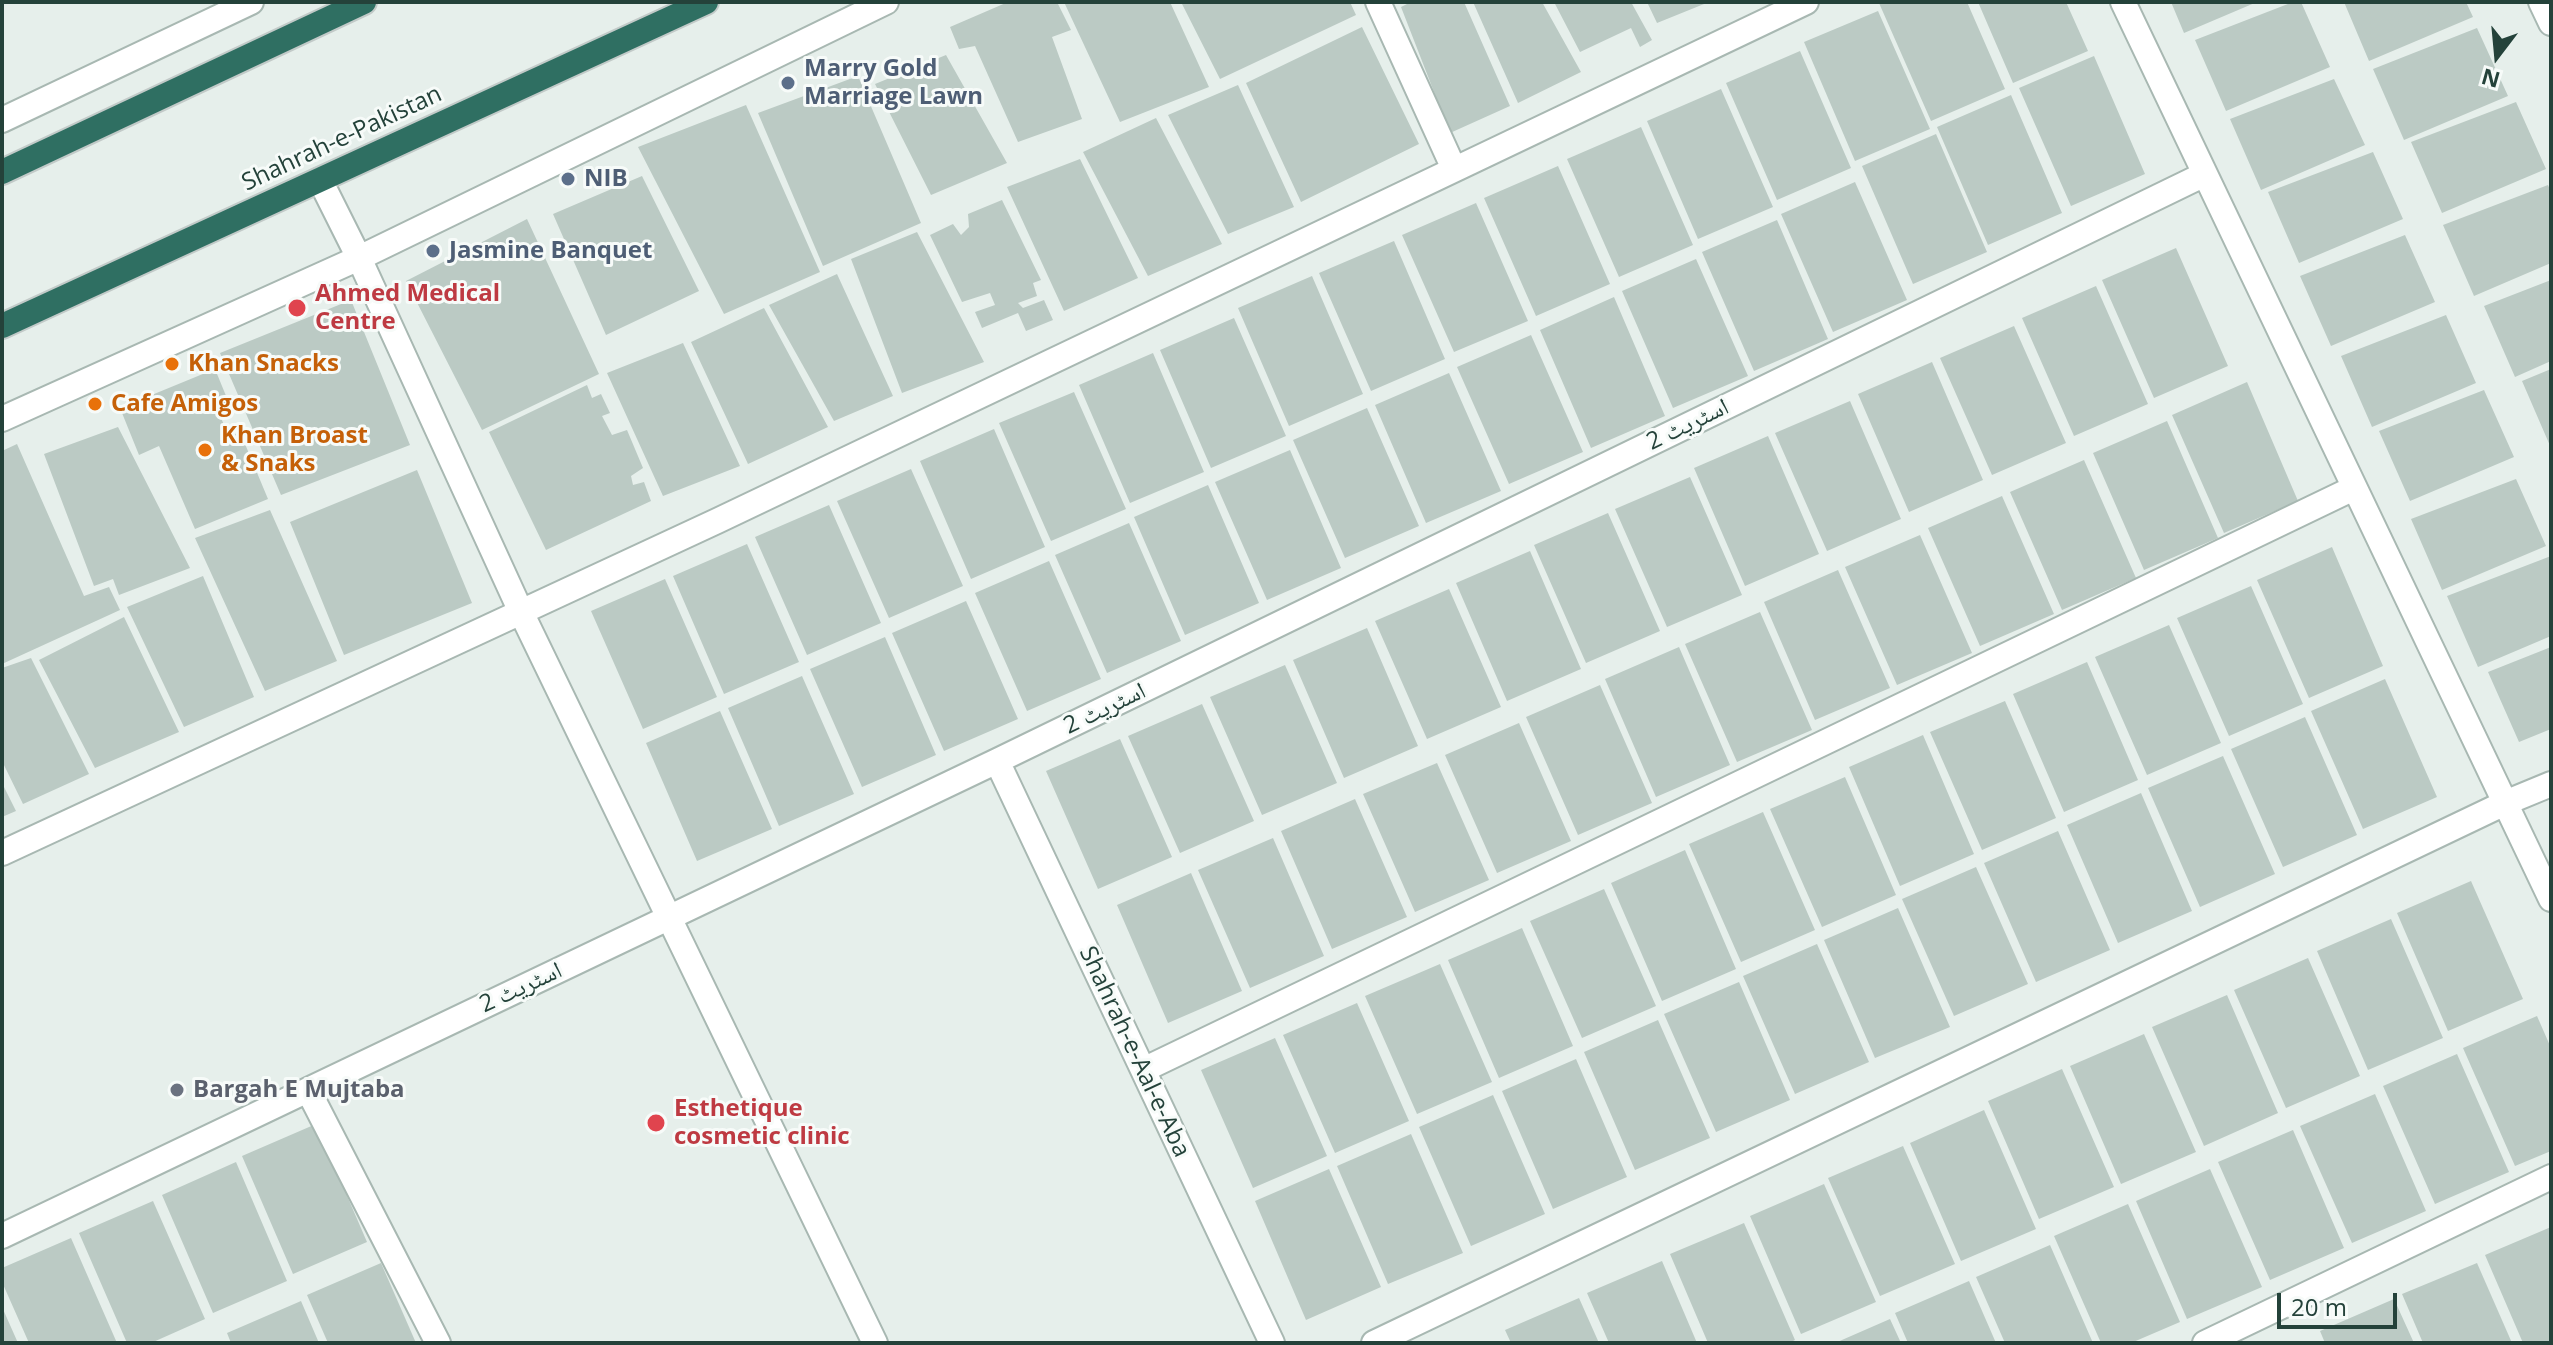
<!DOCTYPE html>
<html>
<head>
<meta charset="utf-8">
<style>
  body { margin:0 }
  #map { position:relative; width:2553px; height:1345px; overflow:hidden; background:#e6efeb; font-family:"Open Sans",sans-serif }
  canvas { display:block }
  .frame { position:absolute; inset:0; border:4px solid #24423a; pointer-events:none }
  .north { position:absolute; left:2457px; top:16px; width:80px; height:80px; -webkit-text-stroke:6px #f7fbf9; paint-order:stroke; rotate:196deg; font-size:22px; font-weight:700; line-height:32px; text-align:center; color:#24423a }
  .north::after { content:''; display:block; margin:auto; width:28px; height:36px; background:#24423a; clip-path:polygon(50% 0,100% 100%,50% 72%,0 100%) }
  .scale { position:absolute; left:2277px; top:1293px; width:120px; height:36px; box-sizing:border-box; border:4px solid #24423a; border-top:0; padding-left:10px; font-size:24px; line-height:28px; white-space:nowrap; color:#24423a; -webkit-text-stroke:6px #f7fbf9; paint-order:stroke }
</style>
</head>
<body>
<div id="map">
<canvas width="2553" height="1345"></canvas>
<div class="frame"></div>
<div class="north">N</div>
<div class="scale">20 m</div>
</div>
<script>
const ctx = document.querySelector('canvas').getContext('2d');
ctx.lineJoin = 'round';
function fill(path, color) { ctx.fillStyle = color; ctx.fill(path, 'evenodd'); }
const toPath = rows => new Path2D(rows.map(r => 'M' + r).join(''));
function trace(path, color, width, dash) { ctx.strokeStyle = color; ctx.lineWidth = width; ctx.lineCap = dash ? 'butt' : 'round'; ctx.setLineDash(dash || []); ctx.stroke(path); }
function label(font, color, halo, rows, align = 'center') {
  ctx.font = font + ' "Open Sans","Noto Naskh Arabic",sans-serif'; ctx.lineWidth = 6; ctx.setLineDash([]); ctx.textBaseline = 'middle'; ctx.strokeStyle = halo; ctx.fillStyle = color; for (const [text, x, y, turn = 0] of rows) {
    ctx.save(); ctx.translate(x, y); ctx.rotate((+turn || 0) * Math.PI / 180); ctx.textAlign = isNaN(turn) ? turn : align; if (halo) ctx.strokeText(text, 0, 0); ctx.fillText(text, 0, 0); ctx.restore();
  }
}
const building = toPath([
  [1008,2,1057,2,1071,30,1052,37,1082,119,1018,142,975,46,959,49,950,27],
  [1064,2,1170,2,1209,87,1120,122],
  [1181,2,1350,2,1356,15,1220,79],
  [1411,2,1464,2,1510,106,1450,133,1401,7],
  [1473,2,1542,2,1581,72,1518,103],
  [1554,2,1631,2,1652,40,1640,47,1631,28,1580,52],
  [1647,2,1709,2,1657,23],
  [1882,2,1967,2,2005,89,1931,121,1879,3],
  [1978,2,2066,2,2088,51,2013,83],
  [2171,2,2257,2,2184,33],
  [2293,2,2301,2,2330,67,2226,111,2195,40],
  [2344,2,2466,2,2473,17,2369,61],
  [1878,11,1930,129,1855,161,1804,42],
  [1362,27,1419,144,1301,202,1246,83],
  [2477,28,2508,96,2404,140,2373,69],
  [1800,51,1851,168,1777,200,1726,83],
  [946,55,1007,163,931,195,875,84],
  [2094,56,2145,174,2071,206,2019,88],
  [858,76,921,223,823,266,758,113],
  [2334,79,2365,145,2261,190,2230,119],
  [1238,85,1294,207,1228,234,1168,115],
  [1721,89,1773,207,1698,239,1647,121],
  [2011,95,2062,213,1988,245,1937,127],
  [2516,102,2546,169,2442,213,2411,142],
  [746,105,820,272,724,314,638,147],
  [1156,118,1222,244,1148,276,1083,152],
  [1641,127,1693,245,1619,277,1567,159],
  [1936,134,1987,252,1913,284,1862,166],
  [2373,152,2403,219,2299,263,2268,192],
  [1080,159,1138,278,1064,311,1007,187],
  [1558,166,1610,284,1536,316,1484,198],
  [642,176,699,291,606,335,553,214],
  [1855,182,1907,300,1833,332,1781,214],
  [2548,185,2551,192,2551,263,2474,296,2443,225],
  [1002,200,1041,280,1033,283,1037,296,1018,303,1023,308,1044,300,1053,320,1026,331,1018,313,982,328,975,312,995,305,990,293,962,302,930,235,953,224,961,235,969,227,968,214],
  [1476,203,1528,321,1454,352,1402,235],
  [527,219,599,374,482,430,406,281],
  [1777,220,1828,339,1754,371,1702,252],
  [917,232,984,362,902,393,851,259],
  [2405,235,2435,302,2331,346,2300,276],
  [1394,241,1445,359,1371,391,1319,273],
  [2176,248,2228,366,2154,398,2102,280],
  [1696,259,1748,376,1673,408,1622,291],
  [837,274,893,396,834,421,769,305],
  [1312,276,1363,394,1289,426,1238,308],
  [2551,280,2551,361,2515,377,2484,306],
  [2096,286,2148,404,2074,436,2022,318],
  [1614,297,1665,416,1591,448,1540,330],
  [351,300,410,445,281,495,220,353],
  [764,308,828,427,748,464,691,342],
  [2446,315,2476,383,2372,427,2341,356],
  [1234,318,1286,436,1211,468,1160,350],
  [2014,326,2066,443,1992,475,1940,358],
  [1531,335,1583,452,1509,484,1457,367],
  [683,343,740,466,663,496,607,373],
  [1153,353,1204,472,1130,503,1079,385],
  [1932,362,1983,480,1909,512,1858,394],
  [215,369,231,408,219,413,229,437,240,432,268,499,195,529,159,446,139,455,120,408],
  [2551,369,2551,448,2522,381],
  [1449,373,1501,491,1426,523,1375,405],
  [2247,382,2298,501,2224,533,2172,415],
  [587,385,592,398,601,394,610,413,602,416,612,435,627,430,643,468,631,476,633,485,644,482,651,501,546,550,489,432],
  [2484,390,2514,457,2410,501,2379,431],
  [1074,392,1126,509,1051,541,999,423],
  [1850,401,1901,519,1827,551,1775,433],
  [1367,408,1419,526,1345,558,1293,440],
  [2167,421,2218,538,2144,570,2093,453],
  [118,427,190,568,119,595,113,579,94,586,44,454],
  [994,429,1045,547,971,579,920,461],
  [1768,436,1819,554,1745,586,1694,468],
  [17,444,84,596,109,587,120,610,2,664,2,451],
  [1290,450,1341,568,1267,600,1215,482],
  [2084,460,2136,578,2062,610,2010,492],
  [911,469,963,586,889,618,837,501],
  [417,470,472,603,344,655,290,522],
  [1690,477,1742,595,1667,627,1615,509],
  [2516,479,2546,546,2442,590,2411,519],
  [1208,485,1259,603,1185,635,1134,517],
  [2002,496,2054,614,1980,646,1928,528],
  [829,505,881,623,807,655,755,537],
  [270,510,337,661,265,691,195,538],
  [1608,513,1660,631,1586,663,1534,545],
  [1129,523,1181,641,1107,673,1055,555],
  [1920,535,1972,653,1897,685,1845,567],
  [747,544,799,662,724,694,673,576],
  [2332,547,2383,666,2309,698,2257,580],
  [1530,551,1581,669,1507,701,1456,583],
  [2551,556,2551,636,2478,667,2447,596],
  [1049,561,1101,679,1027,711,975,593],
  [1838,570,1890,688,1815,720,1764,602],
  [203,576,254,697,184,727,127,607],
  [665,579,717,697,643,729,591,611],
  [2251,586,2303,704,2229,736,2177,618],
  [1449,589,1501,707,1427,739,1375,621],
  [966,601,1018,719,944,751,892,633],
  [1760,612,1812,730,1737,762,1685,644],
  [124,617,179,732,95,768,39,660],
  [2169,625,2221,743,2147,775,2095,657],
  [1367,628,1418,746,1344,778,1293,660],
  [885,637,936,755,862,787,810,669],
  [1679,647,1730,765,1656,797,1605,679],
  [2551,647,2551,729,2519,742,2488,672],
  [31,658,89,774,23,804,2,761,2,668],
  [2087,662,2138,780,2064,812,2013,694],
  [1285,665,1337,783,1262,815,1210,697],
  [802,676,854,794,779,826,728,708],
  [2385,679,2437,797,2363,829,2311,711],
  [1600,685,1652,803,1578,835,1526,717],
  [2005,701,2056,818,1982,850,1930,732],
  [1202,704,1254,821,1180,853,1128,736],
  [720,711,772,829,697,861,646,743],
  [2305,717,2357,835,2283,867,2231,749],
  [1519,723,1571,841,1497,873,1445,755],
  [1923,735,1974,854,1900,886,1849,767],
  [1120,739,1172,857,1098,889,1046,771],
  [2223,756,2275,874,2200,907,2148,788],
  [1437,763,1489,880,1415,912,1363,794],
  [1845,777,1896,895,1822,927,1770,809],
  [2,783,16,811,2,817],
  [2141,793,2192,911,2118,943,2067,825],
  [1355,799,1407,917,1332,949,1281,831],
  [1763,812,1815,930,1741,962,1689,844],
  [2058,831,2110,950,2036,982,1984,863],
  [1273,838,1324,956,1250,988,1198,870],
  [1685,850,1736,969,1662,1001,1611,883],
  [1976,867,2028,984,1954,1016,1902,899],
  [1191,873,1242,991,1168,1023,1117,905],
  [2471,881,2523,999,2448,1031,2397,913],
  [1604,889,1656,1006,1582,1038,1530,921],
  [1898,908,1950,1027,1875,1058,1824,940],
  [2391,919,2443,1038,2368,1070,2317,951],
  [1522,928,1573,1046,1499,1078,1448,960],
  [1817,944,1869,1062,1795,1094,1743,976],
  [2308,958,2360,1076,2286,1108,2234,990],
  [1440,964,1492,1082,1417,1114,1365,996],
  [1739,982,1790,1100,1716,1132,1664,1014],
  [2227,995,2278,1113,2204,1146,2152,1027],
  [1357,1003,1409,1121,1335,1153,1283,1035],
  [2537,1016,2551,1048,2551,1151,2515,1166,2463,1048],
  [1658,1020,1710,1138,1635,1170,1584,1052],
  [2144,1034,2196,1152,2121,1184,2070,1066],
  [1275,1038,1327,1156,1253,1188,1201,1070],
  [2457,1054,2509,1172,2435,1204,2383,1086],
  [1576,1059,1627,1177,1553,1209,1502,1091],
  [2062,1069,2114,1187,2039,1219,1988,1101],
  [2375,1094,2426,1211,2352,1243,2300,1126],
  [1493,1095,1545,1214,1471,1246,1419,1127],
  [1984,1110,2036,1229,1961,1261,1910,1143],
  [316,1124,367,1242,293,1274,242,1156],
  [2293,1130,2344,1248,2270,1280,2218,1162],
  [1411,1134,1463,1253,1388,1284,1337,1166],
  [1903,1146,1955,1264,1880,1296,1828,1178],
  [236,1162,287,1281,213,1313,162,1195],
  [1329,1169,1381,1287,1306,1320,1255,1201],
  [2210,1169,2262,1287,2187,1319,2136,1201],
  [1824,1184,1876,1302,1801,1334,1750,1216],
  [153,1201,205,1319,151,1343,127,1343,79,1233],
  [2128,1204,2180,1322,2131,1343,2101,1343,2054,1236],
  [1744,1223,1795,1340,1789,1343,1708,1343,1670,1254],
  [2551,1227,2551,1343,2523,1343,2485,1255],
  [71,1238,117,1343,29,1343,2,1282,2,1268],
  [2050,1245,2093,1343,2005,1343,1976,1277],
  [1662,1261,1697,1343,1609,1343,1587,1293],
  [381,1263,416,1343,328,1343,307,1295],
  [2477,1263,2512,1343,2423,1343,2402,1294],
  [1969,1281,1996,1343,1908,1343,1895,1313],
  [1579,1298,1599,1343,1511,1343,1505,1330],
  [2394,1299,2414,1343,2325,1343,2320,1331],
  [301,1301,319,1343,231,1343,227,1333],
  [2,1307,18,1343,2,1343],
  [1890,1319,1901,1343,1835,1343]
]);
const minor = toPath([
  [1378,2,1454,169],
  [2123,2,2551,899],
  [2541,2,2551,23],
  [2,120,251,2],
  [320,180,359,258,521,612,875,1343],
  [2,419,359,258,886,2],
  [997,761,1272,1343],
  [2,853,717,521,1806,2],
  [1143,1070,2354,488],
  [308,1090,438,1343],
  [2,1236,997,761,2205,174],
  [1374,1343,2505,803,2551,784],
  [2205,1343,2551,1177]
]);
const highway = toPath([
  [2,172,364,2],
  [2,326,706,2]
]);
const markers = [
  [788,83,8,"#5c6f8a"],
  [568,179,8,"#5c6f8a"],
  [433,251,8,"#5c6f8a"],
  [297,308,10,"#e0444e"],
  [172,364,8,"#e8710a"],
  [95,404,8,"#e8710a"],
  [205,450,8,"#e8710a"],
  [177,1090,8,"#6b7280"],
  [656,1123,10,"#e0444e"]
];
const serviceNames = [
  ["Marry Gold",804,69],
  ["Marriage Lawn",804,97],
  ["NIB",584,179],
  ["Jasmine Banquet",449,251]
];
const streetNames = [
  ["Shahrah-e-Pakistan",342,139,-25],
  ["اسٹریٹ 2",1688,425,-26],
  ["اسٹریٹ 2",1105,709,-26],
  ["اسٹریٹ 2",521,988,-25],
  ["Shahrah-e-Aal-e-Aba",1134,1052,65]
];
const healthNames = [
  ["Ahmed Medical",315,294],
  ["Centre",315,322],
  ["Esthetique",674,1109],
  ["cosmetic clinic",674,1137]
];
const foodNames = [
  ["Khan Snacks",188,364],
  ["Cafe Amigos",111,404],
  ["Khan Broast",221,436],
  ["& Snaks",221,464]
];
const worshipNames = [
  ["Bargah E Mujtaba",193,1090]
];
fill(building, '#bbcac4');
trace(minor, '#a8b8b2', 28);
trace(highway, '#c2cac8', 28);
trace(minor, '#fff', 24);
trace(highway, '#2f6f62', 24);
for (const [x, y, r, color] of markers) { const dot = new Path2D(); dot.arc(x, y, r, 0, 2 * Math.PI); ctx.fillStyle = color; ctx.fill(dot); trace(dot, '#f7fbf9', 3); }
label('bold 24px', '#4e5e75', '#f7fbf9', serviceNames, 'left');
label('24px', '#24423a', '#f7fbf9', streetNames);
label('bold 24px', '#be3a42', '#f7fbf9', healthNames, 'left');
label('bold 24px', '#c56008', '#f7fbf9', foodNames, 'left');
label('bold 24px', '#5b616d', '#f7fbf9', worshipNames, 'left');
</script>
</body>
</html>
